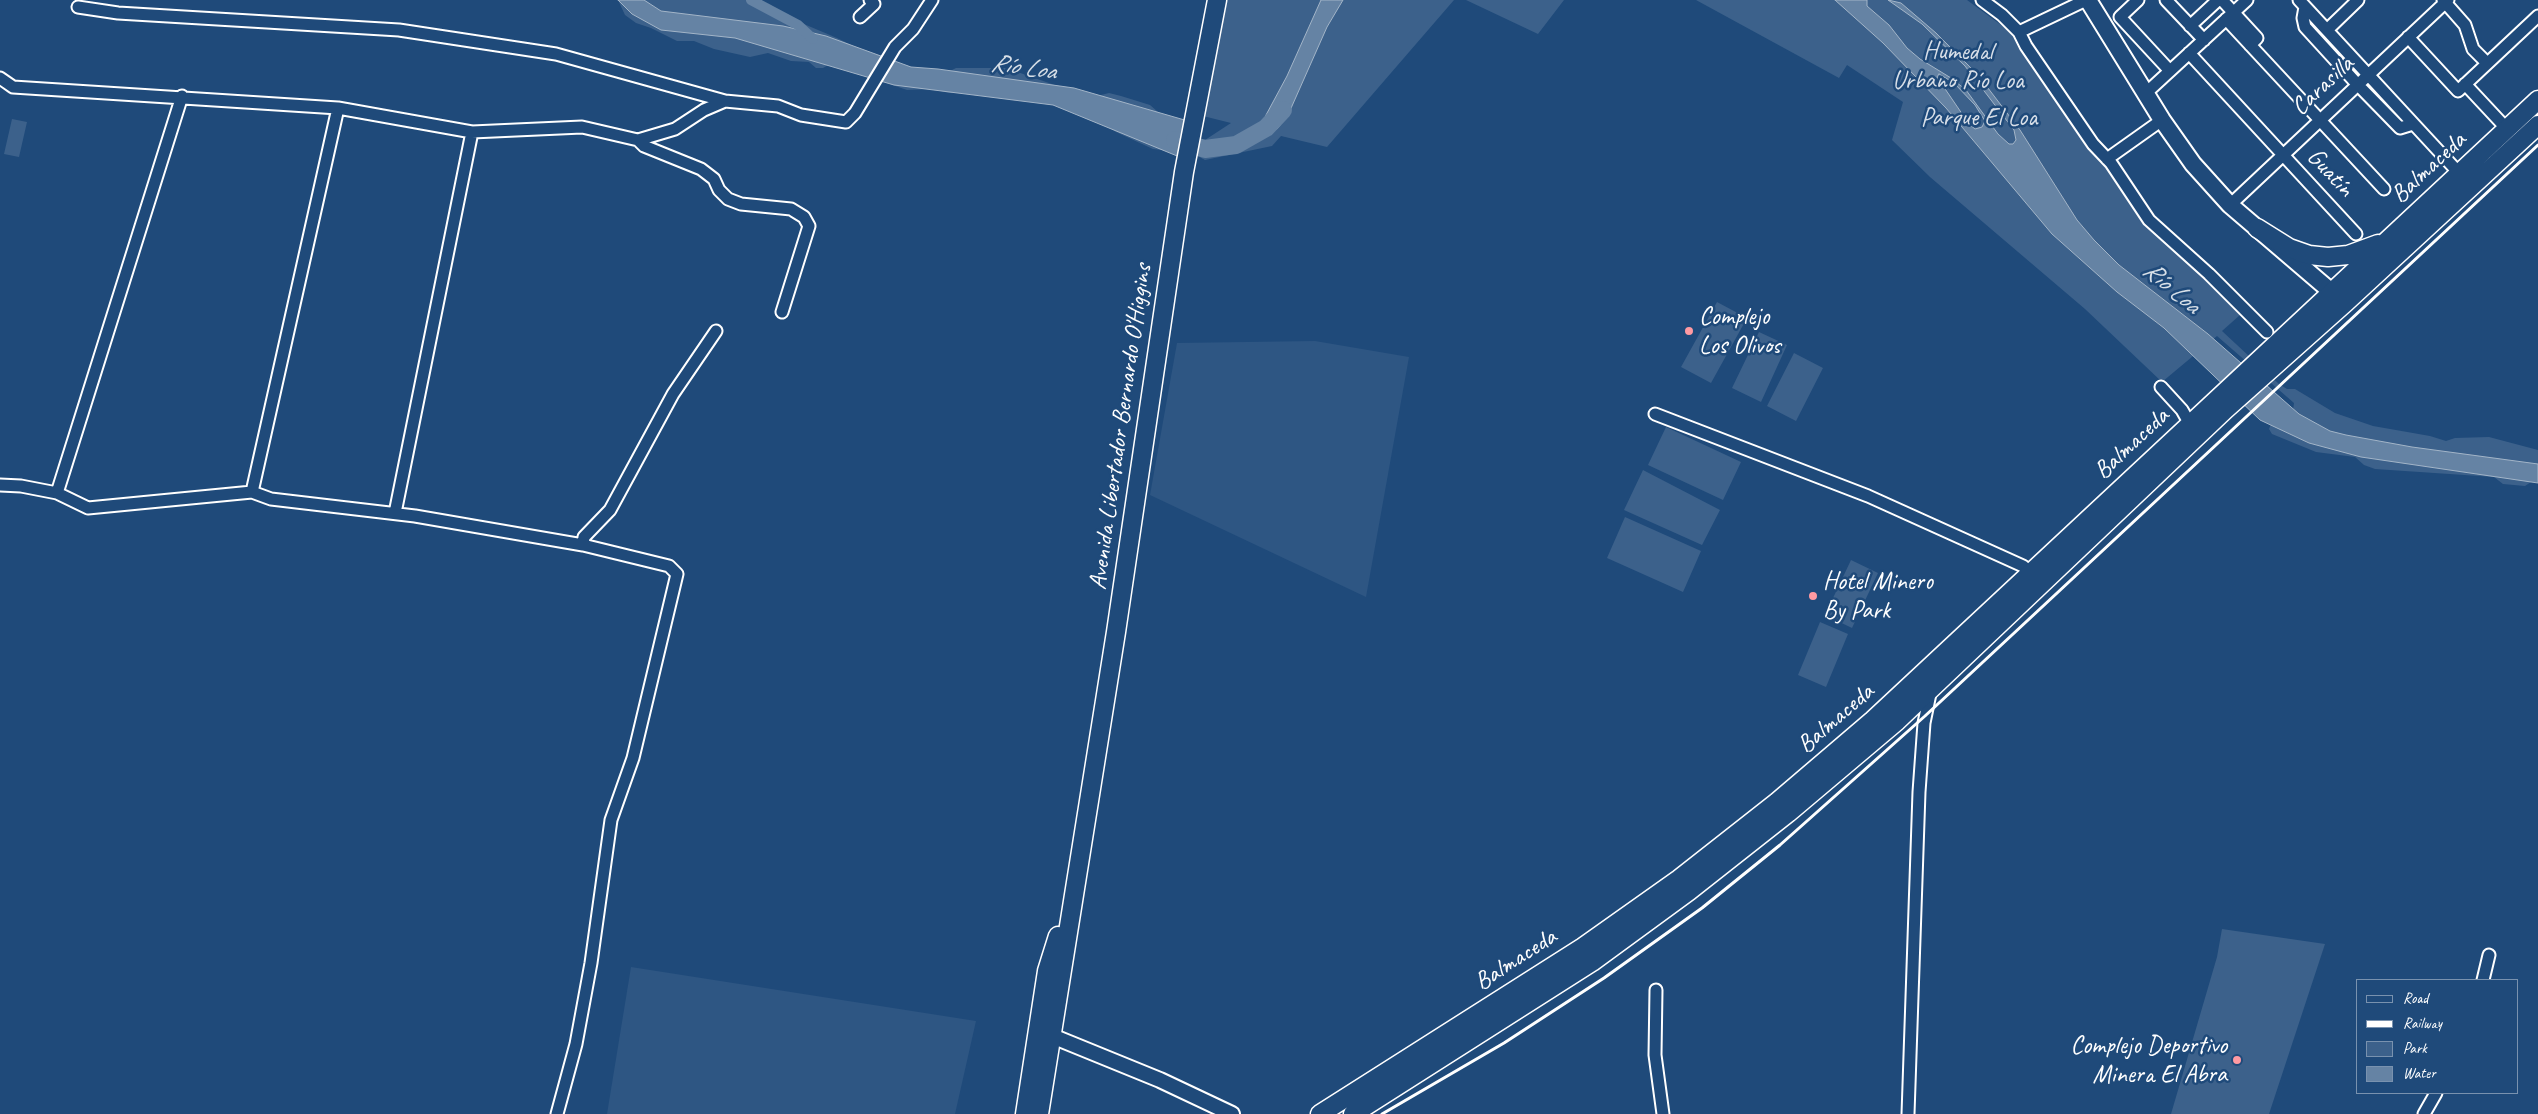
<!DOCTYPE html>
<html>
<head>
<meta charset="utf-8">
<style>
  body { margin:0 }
  #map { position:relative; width:2538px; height:1114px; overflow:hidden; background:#1f4a7a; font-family:Caveat,sans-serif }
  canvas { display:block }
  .legend { position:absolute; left:2356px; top:979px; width:162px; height:115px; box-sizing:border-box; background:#1f4a7a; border:1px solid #7992af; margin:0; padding:6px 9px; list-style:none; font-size:15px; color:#fff }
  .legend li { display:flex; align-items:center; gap:10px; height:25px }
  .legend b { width:25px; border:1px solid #7992af }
</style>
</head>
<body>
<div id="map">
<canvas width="2538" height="1114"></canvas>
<ul class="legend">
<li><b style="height:6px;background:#1f4a7a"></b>Road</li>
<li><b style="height:6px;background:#fff"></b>Railway</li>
<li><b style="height:14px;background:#3c618b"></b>Park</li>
<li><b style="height:14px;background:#6583a4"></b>Water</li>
</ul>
</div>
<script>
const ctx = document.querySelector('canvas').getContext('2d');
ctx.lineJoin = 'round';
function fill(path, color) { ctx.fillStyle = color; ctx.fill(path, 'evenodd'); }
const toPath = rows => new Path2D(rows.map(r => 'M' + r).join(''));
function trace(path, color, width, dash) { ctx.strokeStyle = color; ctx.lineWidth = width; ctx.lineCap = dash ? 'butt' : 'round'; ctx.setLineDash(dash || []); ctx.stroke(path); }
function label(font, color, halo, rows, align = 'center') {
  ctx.font = font + ' Caveat,sans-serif'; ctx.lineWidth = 5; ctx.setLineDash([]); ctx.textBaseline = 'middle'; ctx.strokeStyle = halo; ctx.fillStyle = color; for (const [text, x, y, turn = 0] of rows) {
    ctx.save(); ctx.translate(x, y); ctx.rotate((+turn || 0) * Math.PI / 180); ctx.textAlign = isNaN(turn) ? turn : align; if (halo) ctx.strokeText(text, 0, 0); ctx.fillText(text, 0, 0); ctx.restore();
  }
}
const built = toPath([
  [1315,341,1409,357,1366,597,1150,495,1177,343],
  [631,967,976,1021,955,1114,607,1114]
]);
const green = toPath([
  [618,0,747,0,837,38,892,65,946,73,956,68,1006,68,1069,90,1077,89,1082,96,1089,98,1109,93,1121,96,1150,105,1158,112,1162,123,1197,141,1205,140,1231,123,1203,116,1221,0,1454,0,1327,147,1281,136,1272,146,1205,160,1194,154,1153,149,1116,132,1080,107,989,94,949,93,931,89,907,90,830,64,823,68,816,68,809,62,791,61,768,53,750,57,714,49,694,41,677,41,651,28,636,23,625,15],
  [1466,0,1564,0,1538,34],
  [1696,0,1967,0,2016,36,2155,230,2240,315,2222,331,2279,384,2287,389,2295,389,2335,413,2373,426,2430,436,2446,441,2455,438,2489,437,2538,450,2538,481,2534,480,2525,486,2503,484,2494,477,2375,469,2364,465,2355,457,2316,452,2272,434,2269,429,2271,424,2293,410,2294,403,2217,336,2162,382,2085,309,1930,177,1892,140,1903,102,1847,65,1839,78],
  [12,119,27,122,19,157,4,154],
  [1717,302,1747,318,1711,383,1681,367],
  [1759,332,1787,345,1761,402,1732,388],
  [1794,353,1823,368,1796,421,1767,406],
  [1666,427,1741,462,1723,500,1648,465],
  [1643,470,1720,510,1702,545,1624,510],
  [1625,517,1701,551,1683,592,1607,558],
  [1851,560,1878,573,1852,628,1825,615],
  [1820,622,1848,634,1826,687,1798,675],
  [2222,929,2325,944,2269,1114,2171,1114,2217,957]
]);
const water = toPath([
  [618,0,644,0,661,11,783,26,826,36,911,67,938,69,1074,88,1188,121,1182,158,1053,105,894,85,735,38,661,30,632,14,618,0],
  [1321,0,1343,0,1327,27,1288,115,1277,129,1266,128,1264,121,1266,115,1287,76,1321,0],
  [1835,0,1867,0,1867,6,1889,25,1907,48,1920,59,1951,78,1966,90,1998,134,2009,144,2013,144,2016,140,2014,130,1965,66,1922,24,1888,0,1901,3,1936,33,1978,75,2020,130,2077,220,2094,240,2119,265,2208,334,2299,414,2330,431,2346,435,2412,447,2538,464,2538,483,2361,457,2309,443,2260,420,2164,328,2117,292,2052,234,1946,108,1883,43,1835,0],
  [1939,74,1954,83,1975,105,1985,121,1982,127,1975,129,1969,124,1937,77,1939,74]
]);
const canal = toPath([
  [751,0,798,25,813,39]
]);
const river = toPath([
  [1175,140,1205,149,1236,145,1266,128,1283,110]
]);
const minor = toPath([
  [1982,0,2002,15,2019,32,2026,46,2093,144,2111,163,2149,220,2209,274,2267,332],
  [2138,0,2120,17,2170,71],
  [2166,0,2204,40],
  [2222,0,2257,38,2250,45],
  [2299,0,2459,173],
  [2443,0,2465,25,2473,49,2487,63],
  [78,7,118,13,399,30,556,54,725,101,778,106,801,115,846,122,855,113,895,47,913,29,932,0],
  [2305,7,2303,18,2305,27,2358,85,2400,128,2413,124],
  [860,17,874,4,870,0],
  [2226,19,2384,189],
  [2190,26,2218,0],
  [2327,30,2358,0],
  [2019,32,2086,0],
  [2408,37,2458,91,2538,16],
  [2189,53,2356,234],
  [0,78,13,87,338,108,472,132,582,127,638,140,675,129,704,110,725,101],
  [2465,84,2507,129],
  [2146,93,2247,0],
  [638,140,644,146,701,169,714,179,719,190,728,199,741,204,791,209,804,217,809,226,782,312],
  [2107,159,2162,120],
  [2230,205,2448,0],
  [2161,387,2182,410,2190,424],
  [1655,414,1868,496,2023,566,2030,573],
  [0,485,21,486,57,493,88,508,252,492,271,499,415,516,583,545,584,537,610,510,673,394,716,331],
  [252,492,338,108],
  [57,493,182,96],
  [395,513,472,132],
  [2483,980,2489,955],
  [1656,990,1655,1055,1663,1114],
  [557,1114,576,1044,591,963,611,820,633,758,677,574,669,566,583,545],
  [1908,1114,1919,792,1924,723,1931,689],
  [2424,1114,2436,1093]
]);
const tertiary = toPath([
  [1052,1036,1160,1080,1232,1114]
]);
const secondary = toPath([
  [2088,0,2162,120,2193,164,2230,205,2341,300]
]);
const primary = toPath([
  [2257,228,2289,248,2309,255,2328,257,2348,255,2378,244],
  [1025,1114,1047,971,1058,936],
  [1039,1114,1116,632,1184,172,1217,0],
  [1320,1114,1583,947,1679,879,1777,802,1873,720,2538,100],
  [1353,1114,1592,962,1689,891,1788,813,1897,721,2226,409,2345,303,2538,125]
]);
const rail = toPath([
  [1382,1114,1504,1043,1604,978,1702,908,1780,845,1925,716,2538,145]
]);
const markers = [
  [1689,331,5,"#ff9aa2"],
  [1813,596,5,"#ff9aa2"],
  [2237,1060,5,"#ff9aa2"]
];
const parkNames = [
  ["Humedal",1958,52],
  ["Urbano Río Loa",1958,81],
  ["Parque El Loa",1979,118]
];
const streetNames = [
  ["Carasilla",2323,86,-43],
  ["Balmaceda",2429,168,-43],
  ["Guatín",2330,173,47],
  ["Avenida Libertador Bernardo O'Higgins",1121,427,-82],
  ["Balmaceda",2132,444,-43],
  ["Balmaceda",1836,719,-41],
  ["Balmaceda",1516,960,-33]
];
const poiNames = [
  ["Complejo",1699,317],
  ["Los Olivos",1699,346],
  ["Hotel Minero",1823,582],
  ["By Park",1823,611],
  ["Complejo Deportivo",2227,1046,"right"],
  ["Minera El Abra",2227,1075,"right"]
];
const waterNames = [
  ["Río Loa",1023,68,8],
  ["Río Loa",2171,288,40]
];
fill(built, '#2e5683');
fill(green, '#3c618b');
fill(water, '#6583a4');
trace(water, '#a3b5c8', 1);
trace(canal, '#6583a4', 10);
trace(river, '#6583a4', 18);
trace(minor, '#fff', 15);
trace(tertiary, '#fff', 18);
trace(secondary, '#fff', 20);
trace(primary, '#fff', 21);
trace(minor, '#1f4a7a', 11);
trace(tertiary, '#1f4a7a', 14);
trace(secondary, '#1f4a7a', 16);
trace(primary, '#1f4a7a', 18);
trace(rail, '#fff', 3);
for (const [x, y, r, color] of markers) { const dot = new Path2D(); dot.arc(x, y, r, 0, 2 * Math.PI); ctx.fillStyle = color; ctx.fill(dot); trace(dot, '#1f4a7a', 2); }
label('25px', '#d8dfe8', '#1f4a7a', parkNames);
label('25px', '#fff', '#1f4a7a', streetNames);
label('25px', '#fff', '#1f4a7a', poiNames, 'left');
label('italic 26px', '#d8e0e8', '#1f4a7a', waterNames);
</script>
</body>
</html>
